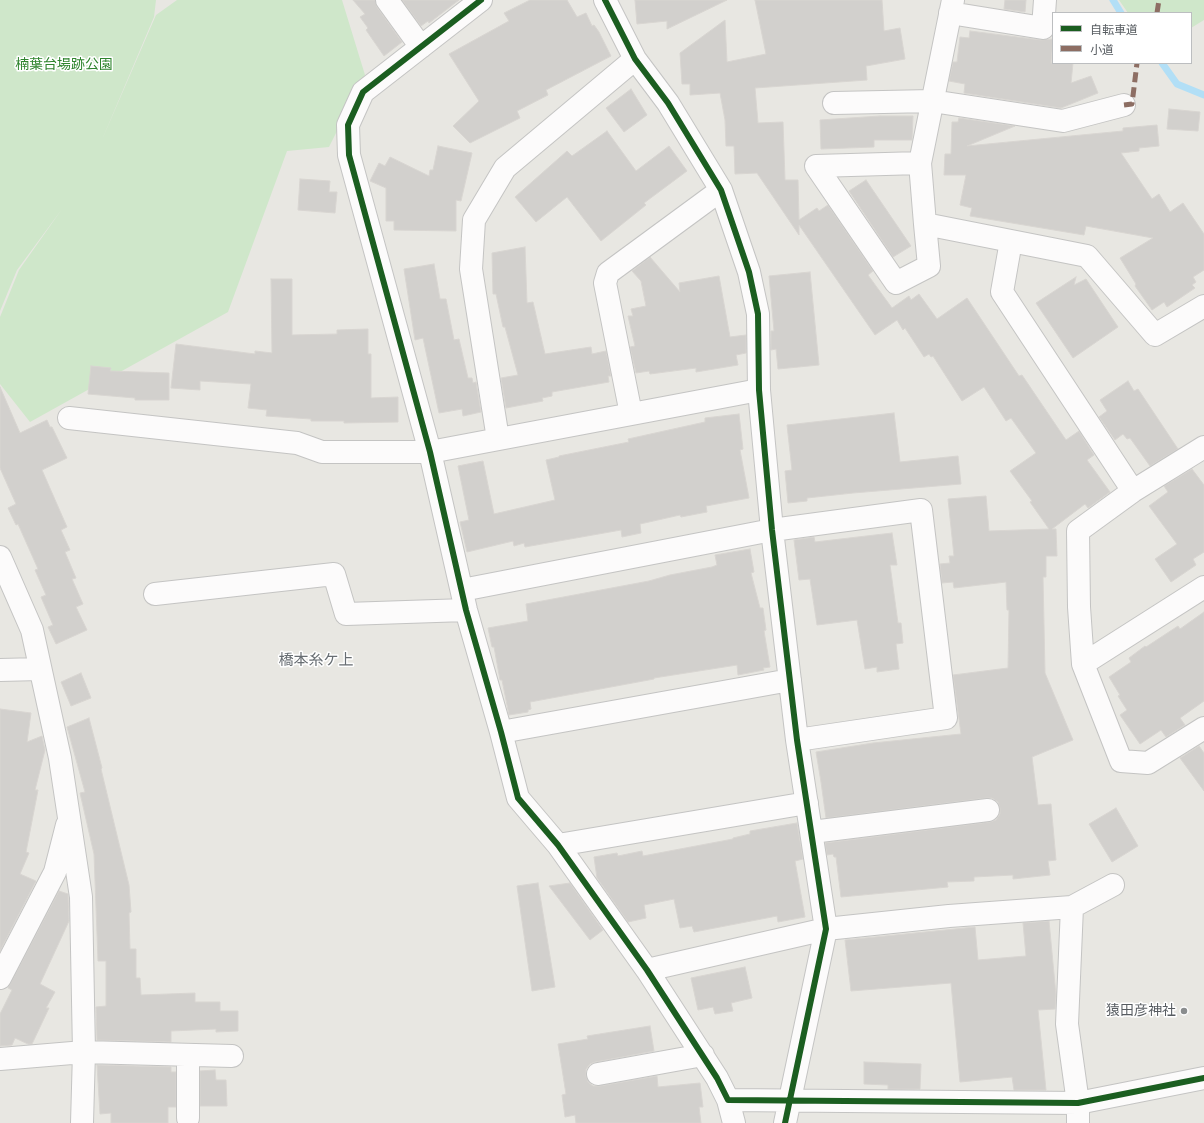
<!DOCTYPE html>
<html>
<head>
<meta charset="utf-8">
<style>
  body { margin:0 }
  #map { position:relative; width:1204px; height:1123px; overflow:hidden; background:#e8e7e2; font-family:"Public Sans","Noto Sans JP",sans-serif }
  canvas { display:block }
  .legend { position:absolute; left:1052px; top:12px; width:140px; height:52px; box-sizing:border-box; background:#fff; border:1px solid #bcbec0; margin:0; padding:5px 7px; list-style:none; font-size:12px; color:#575c61 }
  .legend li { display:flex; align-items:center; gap:8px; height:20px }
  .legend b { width:20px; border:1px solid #bcbec0 }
</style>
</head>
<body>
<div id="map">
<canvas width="1204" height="1123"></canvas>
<ul class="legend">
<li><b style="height:5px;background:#1b5e20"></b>自転車道</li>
<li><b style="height:5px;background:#8d6e63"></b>小道</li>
</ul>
</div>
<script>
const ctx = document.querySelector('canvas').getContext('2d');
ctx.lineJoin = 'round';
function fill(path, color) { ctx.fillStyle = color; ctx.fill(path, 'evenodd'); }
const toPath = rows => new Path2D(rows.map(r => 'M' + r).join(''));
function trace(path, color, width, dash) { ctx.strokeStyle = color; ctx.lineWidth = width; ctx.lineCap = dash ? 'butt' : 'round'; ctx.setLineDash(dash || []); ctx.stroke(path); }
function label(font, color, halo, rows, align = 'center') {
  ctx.font = font + ' "Public Sans","Noto Sans JP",sans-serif'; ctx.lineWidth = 3; ctx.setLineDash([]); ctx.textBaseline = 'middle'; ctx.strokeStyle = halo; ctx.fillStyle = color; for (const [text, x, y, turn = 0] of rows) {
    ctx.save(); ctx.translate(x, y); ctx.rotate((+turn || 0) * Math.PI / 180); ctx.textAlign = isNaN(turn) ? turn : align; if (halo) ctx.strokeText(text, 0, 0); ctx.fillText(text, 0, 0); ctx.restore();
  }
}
const green = toPath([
  [0,0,156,0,154,17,101,142,156,15,177,0,342,0,365,75,329,147,287,151,228,312,30,422,0,384,0,317,19,270,62,209,17,270,0,311],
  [1119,0,1204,0,1204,20,1191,28,1191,13,1128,13]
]);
const stream = toPath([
  [1113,0,1121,13],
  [1162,63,1177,84,1204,95]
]);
const building = toPath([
  [353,0,375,0,377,7,402,42,384,56,366,30,368,28,360,17,365,14,353,0],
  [402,0,459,0,429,23,428,21,421,26,402,0],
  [530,0,567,0,577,17,586,13,592,26,594,25,599,32,611,56,546,90,548,95,517,111,520,118,470,143,453,126,479,101,449,54,509,21,504,13,530,0],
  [635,0,727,0,667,29,667,21,637,24,635,0],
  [755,0,882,0,884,31,900,28,905,59,866,66,867,80,755,88,758,123,783,122,785,180,798,180,799,220,817,208,819,211,828,205,873,271,868,275,892,308,909,296,911,300,919,294,937,319,967,298,1019,376,1022,375,1066,440,1079,431,1094,455,1087,460,1110,492,1088,508,1085,504,1052,529,1056,529,1057,556,1046,556,1046,577,1043,577,1045,673,1073,740,1032,757,1038,805,1051,804,1056,860,1048,861,1050,875,1013,879,1013,875,974,877,974,881,947,882,948,887,841,897,836,857,834,857,833,854,827,855,825,843,990,822,996,820,1000,814,1000,808,998,802,992,798,986,798,826,818,821,782,816,752,873,743,961,734,953,675,1008,668,1009,610,1007,610,1006,582,954,588,953,582,942,583,940,564,950,563,949,556,954,556,948,499,986,496,989,531,1049,529,1030,502,1032,501,1010,471,1036,453,1011,418,1006,421,984,387,962,401,933,356,931,357,929,354,924,357,905,328,903,330,897,320,875,335,799,225,799,235,757,173,735,174,734,146,726,146,725,120,720,93,690,95,690,84,682,84,680,53,725,20,727,62,766,54,755,0],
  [1005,0,1026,0,1025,12,1004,9,1005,0],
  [970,31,1041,40,1053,39,1051,63,1073,63,1071,83,1091,76,1098,93,1061,108,964,93,965,84,949,81,953,62,957,62,960,37,969,38,970,31],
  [631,89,647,115,624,132,606,108,631,89],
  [1169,109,1200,112,1198,131,1167,129,1169,109],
  [880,116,913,116,912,140,874,140,874,147,821,149,820,120,880,116],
  [959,118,1015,126,967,146,1123,131,1123,128,1157,125,1159,146,1139,148,1139,151,1121,153,1152,199,1159,194,1170,212,1183,203,1204,234,1204,270,1193,277,1196,282,1192,285,1195,288,1167,307,1164,302,1152,310,1135,286,1136,284,1120,258,1153,238,1086,226,1084,235,970,216,972,208,960,205,966,175,944,175,945,154,951,154,952,122,958,122,959,118],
  [607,131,636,171,669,146,687,171,644,203,646,205,601,241,567,197,536,222,515,197,567,151,572,156,607,131],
  [438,146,472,153,461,201,456,200,456,231,394,230,394,221,386,221,386,188,370,181,379,163,385,166,390,157,429,176,430,170,433,170,438,146],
  [300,179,330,181,329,192,337,192,335,213,298,210,300,179],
  [866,180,911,246,893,257,849,191,866,180],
  [525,247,527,303,533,302,545,354,591,347,592,354,606,351,611,376,608,376,609,382,552,392,552,396,542,398,543,401,506,408,501,378,518,375,505,327,503,327,496,294,493,294,492,253,525,247],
  [650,257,680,292,679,283,719,276,730,337,746,335,746,353,736,355,738,365,696,372,696,368,650,374,649,371,636,373,630,347,635,346,628,316,633,316,631,309,646,306,641,281,632,271,650,257],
  [434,264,440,299,446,299,454,340,459,339,468,378,472,378,473,383,476,382,481,412,463,416,462,409,439,413,423,338,415,340,404,269,434,264],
  [810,272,819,365,778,369,776,349,771,350,771,331,774,331,769,276,810,272],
  [1076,277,1074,285,1086,279,1118,327,1073,358,1036,303,1076,277],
  [271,279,292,279,292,335,337,334,337,330,368,329,368,354,371,354,371,398,398,397,398,422,344,423,344,421,311,421,311,419,266,416,267,410,248,408,251,384,200,381,200,390,171,388,176,344,255,354,255,351,272,353,271,279],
  [91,366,111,368,110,371,169,373,169,400,135,400,135,398,88,394,91,366],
  [1128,381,1134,391,1138,389,1178,449,1150,466,1130,438,1127,439,1123,434,1115,440,1099,417,1107,411,1100,400,1128,381],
  [0,387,20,433,47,420,50,427,52,427,67,458,42,470,67,527,61,530,70,550,65,552,76,578,72,579,83,604,76,607,87,630,56,644,48,627,53,625,41,597,46,595,35,570,38,569,18,524,16,525,8,508,16,504,0,468,0,387],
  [894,413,900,462,958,456,961,484,853,493,807,498,807,501,788,503,785,471,792,470,787,425,894,413],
  [739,414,743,449,740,450,749,498,706,506,707,512,681,517,680,515,640,524,641,533,622,537,621,530,525,547,524,543,514,546,513,541,467,552,460,522,469,520,458,466,483,461,494,514,555,500,546,460,559,457,559,456,629,442,628,439,705,422,705,418,739,414],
  [1192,469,1204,485,1204,552,1193,559,1196,565,1171,582,1155,559,1177,544,1149,506,1168,492,1164,486,1192,469],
  [892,533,897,565,890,565,898,623,901,623,903,643,896,644,899,669,877,672,877,667,865,669,857,620,817,625,810,579,799,580,794,540,814,537,815,542,892,533],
  [750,549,754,572,751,573,760,608,763,608,766,630,764,631,770,667,763,668,764,670,738,675,737,665,654,678,654,679,530,702,531,709,528,710,528,712,509,715,502,680,500,680,494,647,492,647,488,628,528,621,526,604,649,581,670,575,712,567,717,565,715,555,750,549],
  [1204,612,1204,701,1180,718,1185,725,1166,737,1161,730,1140,744,1120,715,1127,710,1118,696,1120,695,1109,677,1131,662,1129,658,1145,646,1146,647,1178,626,1180,629,1204,612],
  [81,673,91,698,71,706,61,682,81,673],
  [0,709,31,713,27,742,42,736,45,750,35,790,38,790,26,852,29,853,20,874,36,881,0,951,0,709],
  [89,718,102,768,101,769,129,885,131,912,129,913,130,949,136,949,136,978,140,978,141,995,195,993,195,1002,220,1002,220,1011,238,1011,238,1031,216,1032,216,1029,171,1031,171,1042,97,1040,96,1007,106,1006,106,961,98,961,94,854,80,793,85,792,67,727,89,718],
  [1199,746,1204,753,1204,791,1180,758,1199,746],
  [1116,808,1138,846,1112,862,1089,824,1116,808],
  [797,823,803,859,795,861,805,917,778,922,777,916,694,932,692,926,680,928,674,899,644,905,646,918,628,922,597,878,594,857,617,853,618,856,642,851,643,856,733,839,733,838,750,834,750,831,797,823],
  [538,883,555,987,532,991,517,886,538,883],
  [570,883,603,930,590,940,549,886,570,883],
  [59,891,68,894,69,921,40,984,55,992,46,1008,49,1008,32,1044,28,1044,15,1038,12,1045,0,1046,0,1014,12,990,8,988,59,891],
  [1049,921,1056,995,1055,1009,1038,1010,1046,1090,1014,1090,1012,1077,960,1082,951,983,851,991,845,940,975,927,978,960,1026,956,1023,923,1049,921],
  [745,967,752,998,731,1003,733,1011,715,1014,713,1007,698,1010,691,978,745,967],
  [650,1026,654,1051,595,1062,590,1064,586,1069,586,1076,588,1082,593,1086,600,1086,657,1076,658,1087,700,1083,703,1107,699,1107,701,1123,576,1123,575,1115,565,1117,562,1095,566,1094,558,1044,588,1039,587,1036,650,1026],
  [864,1062,921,1064,920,1089,888,1089,888,1085,864,1084,864,1062],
  [97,1065,171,1067,171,1072,176,1072,176,1107,168,1107,168,1123,111,1123,111,1113,100,1114,97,1065],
  [215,1070,216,1080,226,1080,227,1106,200,1106,200,1071,215,1070]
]);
const minor = toPath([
  [387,0,421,47],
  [481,0,363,92,348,125,349,155,430,452,466,610,501,732,518,798,558,845,647,970,717,1078,728,1100,1078,1103,1204,1078],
  [605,0,635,59,668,103,721,190,749,272,758,314,759,390,772,530,797,740,826,929,785,1123],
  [953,0,920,163,925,224,1011,241,1002,292,1133,491],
  [950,13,1043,28,1045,0],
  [834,103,932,101,1063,121,1124,105],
  [920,163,816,166,896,283,929,266,925,224],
  [1011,241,1087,256,1155,335,1204,306],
  [631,414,605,283,608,273,721,190],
  [69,418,297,443,322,452,430,452,759,390],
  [498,439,471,269,474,220,505,168,635,59],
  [1204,447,1133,491,1078,531,1079,607,1083,664,1121,761,1148,763,1204,728],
  [0,557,32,630,60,758,81,897,84,1052,82,1123],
  [462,590,772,530,921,510,946,718,797,740],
  [155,594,334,574,346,614,466,610],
  [1083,664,1204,587],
  [0,670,40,669],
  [501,732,790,680],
  [812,832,988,810],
  [558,845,807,803],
  [1072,907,1113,885],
  [647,970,826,929,949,916,1072,907,1067,1024,1078,1103,1078,1123],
  [0,978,55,872,67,825],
  [188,1055,188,1118],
  [0,1059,84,1052,232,1056],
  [598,1074,703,1055],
  [728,1100,734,1123]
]);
const quiet = toPath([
  [1157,13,1159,0],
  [1124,105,1132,104,1137,63]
]);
const cycleway = toPath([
  [481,0,363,92,348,125,349,155,430,452,466,610,501,732,518,798,558,845,647,970,717,1078,728,1100,1078,1103,1204,1078],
  [605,0,635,59,668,103,721,190,749,272,758,314,759,390,772,530,797,740,826,929,785,1123]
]);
const markers = [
  [1184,1011,4,"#8a8d8e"]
];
const parkNames = [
  ["楠葉台場跡公園",64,65]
];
const poiNames = [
  ["猿田彦神社",1176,1011]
];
const neighbourhoodNames = [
  ["橋本糸ケ上",316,660]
];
fill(green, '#cfe7ca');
trace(stream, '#b2dff6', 7);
fill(building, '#d2d0cd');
trace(building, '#d8d5d1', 1);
trace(minor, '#c4c4c3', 24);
trace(minor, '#fcfbfb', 22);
trace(quiet, '#8d6e63', 5, [10, 5]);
trace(cycleway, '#1b5e20', 6);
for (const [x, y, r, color] of markers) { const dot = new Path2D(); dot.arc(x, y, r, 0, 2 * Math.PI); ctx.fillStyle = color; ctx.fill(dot); trace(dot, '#fff', 1.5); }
label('14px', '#2e842d', '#fff', parkNames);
label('14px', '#575c61', '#fff', poiNames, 'right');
label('15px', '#686e73', '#fff', neighbourhoodNames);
</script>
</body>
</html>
